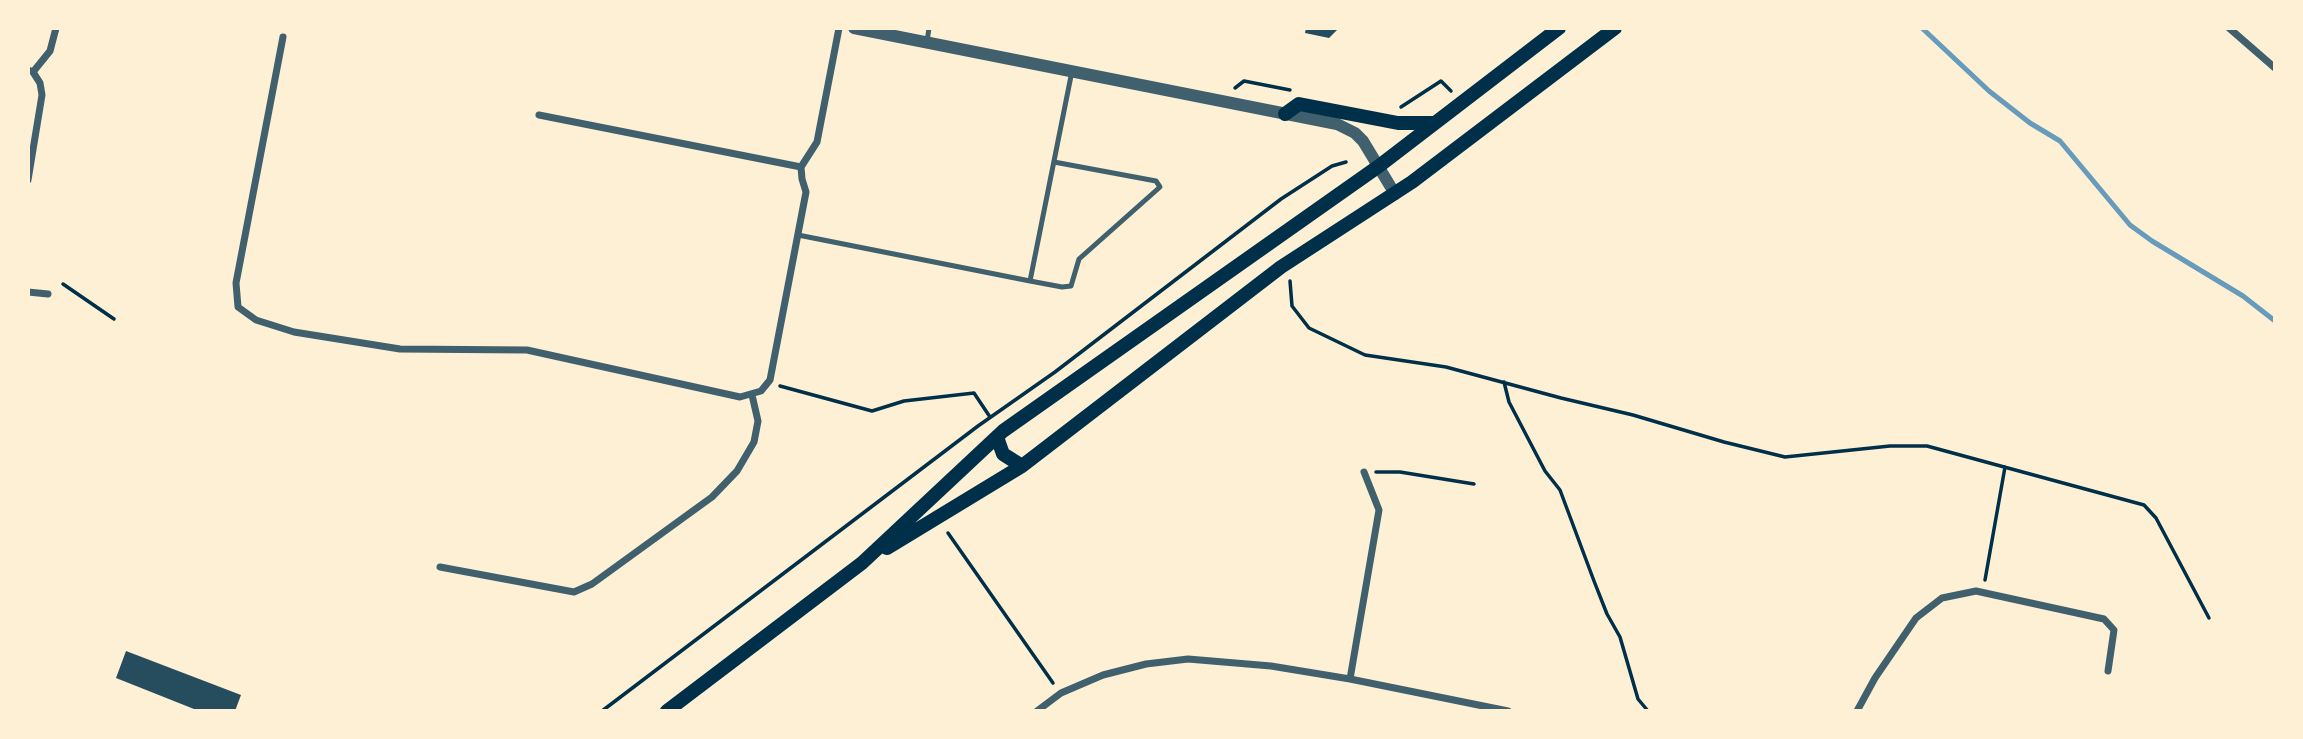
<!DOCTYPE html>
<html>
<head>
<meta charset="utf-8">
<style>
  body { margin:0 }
  #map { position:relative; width:2303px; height:739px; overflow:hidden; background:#fdf0d5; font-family:"Nunito Sans",sans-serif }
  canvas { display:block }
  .frame { position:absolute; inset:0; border:30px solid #fdf0d5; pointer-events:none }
</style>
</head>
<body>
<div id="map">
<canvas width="2303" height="739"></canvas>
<div class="frame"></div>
</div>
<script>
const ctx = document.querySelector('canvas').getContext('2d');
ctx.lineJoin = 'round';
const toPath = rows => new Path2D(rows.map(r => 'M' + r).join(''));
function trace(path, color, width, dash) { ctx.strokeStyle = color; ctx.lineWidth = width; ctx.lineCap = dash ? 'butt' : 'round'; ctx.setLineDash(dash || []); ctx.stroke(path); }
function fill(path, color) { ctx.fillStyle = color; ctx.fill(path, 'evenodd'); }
const stream = toPath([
  [1922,28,1989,91,2030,123,2060,141,2130,225,2152,241,2243,296,2275,321]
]);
const building = toPath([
  [1306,28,1339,28,1329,38,1305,33],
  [126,651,241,695,235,711,199,711,116,678]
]);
const path = toPath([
  [1235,88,1244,81,1290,90],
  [1401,107,1441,81,1451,91],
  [1290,281,1292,306,1309,328,1365,355,1446,367,1561,398,1633,415,1724,442,1785,457,1890,446,1927,446,2144,505,2156,518,2209,618],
  [63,284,114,319],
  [1504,382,1509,402,1545,471,1560,490,1594,581,1607,614,1620,637,1638,699,1648,711],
  [780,386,872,411,904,401,974,393,990,417],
  [1376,472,1400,472,1474,484],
  [948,533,1053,683],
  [1985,580,2005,467],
  [602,711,978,426,1055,372,1281,199,1332,166,1346,162]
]);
const service = toPath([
  [927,42,929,28],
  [798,235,1030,281,1072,71],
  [1030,281,1062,287,1071,286,1079,259,1160,187,1156,181,1054,162]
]);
const minor = toPath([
  [2229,28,2275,68],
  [283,37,236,283,238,307,256,320,294,332,400,349,527,350,740,397,761,391,770,380,806,192,802,179,801,167,817,142,839,28],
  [28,70,33,72,40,83,42,95,28,180],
  [33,72,50,51,56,28],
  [539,115,801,167],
  [28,292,48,294],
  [440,567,574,592,592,584,712,497,737,471,754,442,758,421,752,395],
  [1350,679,1379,510,1364,472],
  [1037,711,1061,693,1103,675,1146,664,1188,659,1271,666,1350,679,1508,711],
  [1857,711,1875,678,1916,618,1942,598,1976,591,2104,619,2114,630,2108,671]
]);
const tertiary = toPath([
  [854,28,1337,124,1355,133,1363,141,1395,194]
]);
const secondary = toPath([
  [1285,114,1299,104,1398,123,1435,123],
  [997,437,1003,454,1022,466],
  [887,548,1022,466,1281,267,1412,182,1615,28],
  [667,711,862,563,1003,431,1379,166,1559,28]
]);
trace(stream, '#669bbc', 5);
fill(building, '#264d5e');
trace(path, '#003049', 3.5);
trace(service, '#3f606c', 5);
trace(minor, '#3f606c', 7);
trace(tertiary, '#3f606c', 12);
trace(secondary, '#003049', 14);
</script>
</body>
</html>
